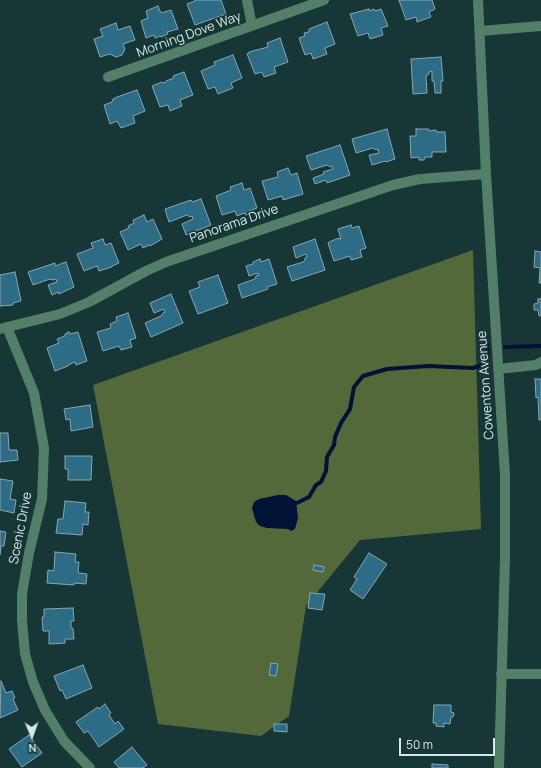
<!DOCTYPE html>
<html>
<head>
<meta charset="utf-8">
<style>
  body { margin:0 }
  #map { position:relative; width:541px; height:768px; overflow:hidden; background:#163736; font-family:Manrope,sans-serif }
  canvas { display:block }
  .north { position:absolute; left:12px; top:716px; width:40px; height:40px; -webkit-text-stroke:3px #163736; paint-order:stroke; rotate:178deg; font-size:11px; font-weight:700; line-height:16px; text-align:center; color:#d5e7e6 }
  .north::after { content:''; display:block; margin:auto; width:14px; height:18px; background:#d5e7e6; clip-path:polygon(50% 0,100% 100%,50% 72%,0 100%) }
  .scale { position:absolute; left:399px; top:738px; width:96px; height:18px; box-sizing:border-box; border:2px solid #d5e7e6; border-top:0; padding-left:5px; font-size:12px; line-height:14px; white-space:nowrap; color:#d5e7e6; -webkit-text-stroke:3px #163736; paint-order:stroke }
</style>
</head>
<body>
<div id="map">
<canvas width="541" height="768"></canvas>
<div class="north">N</div>
<div class="scale">50 m</div>
</div>
<script>
const ctx = document.querySelector('canvas').getContext('2d');
ctx.lineJoin = 'round';
function fill(path, color) { ctx.fillStyle = color; ctx.fill(path, 'evenodd'); }
const toPath = rows => new Path2D(rows.map(r => 'M' + r).join(''));
function trace(path, color, width, dash) { ctx.strokeStyle = color; ctx.lineWidth = width; ctx.lineCap = dash ? 'butt' : 'round'; ctx.setLineDash(dash || []); ctx.stroke(path); }
function label(font, color, halo, rows, align = 'center') {
  ctx.font = font + ' Manrope,sans-serif'; ctx.lineWidth = 3; ctx.setLineDash([]); ctx.textBaseline = 'middle'; ctx.strokeStyle = halo; ctx.fillStyle = color; for (const [text, x, y, turn = 0] of rows) {
    ctx.save(); ctx.translate(x, y); ctx.rotate((+turn || 0) * Math.PI / 180); ctx.textAlign = isNaN(turn) ? turn : align; if (halo) ctx.strokeText(text, 0, 0); ctx.fillText(text, 0, 0); ctx.restore();
  }
}
const forest = toPath([
  [473,250,481,529,360,540,306,606,289,716,261,736,158,724,93,385]
]);
const water = toPath([
  [278,495,286,495,296,501,298,518,295,529,291,531,288,529,267,528,260,526,256,522,252,508,254,502,259,499]
]);
const stream = toPath([
  [505,347,541,346],
  [297,503,309,497,316,485,321,482,326,471,327,457,334,445,335,437,341,423,350,409,354,387,363,376,387,369,428,366,473,368,482,365,484,363,488,355,487,344]
]);
const building = toPath([
  [195,0,221,0,226,14,195,25,187,4,195,1,195,0],
  [399,0,432,0,435,9,429,12,431,17,417,22,416,17,406,20,399,0],
  [158,6,161,13,171,10,178,29,167,32,168,34,161,37,160,36,155,38,154,35,146,38,141,21,148,18,146,11,158,6],
  [369,9,369,11,374,9,375,11,381,9,388,26,381,28,383,35,370,39,368,33,358,36,350,14,369,9],
  [327,22,335,44,325,48,327,54,313,59,311,53,305,55,299,38,305,36,304,33,309,32,309,29,327,22],
  [116,23,118,30,130,26,135,40,123,44,125,49,122,55,116,57,110,54,100,57,94,39,103,36,100,29,116,23],
  [280,38,288,62,274,67,276,73,264,77,262,72,255,74,247,54,249,53,249,52,268,47,267,43,280,38],
  [233,55,242,78,231,83,233,88,218,94,215,87,208,89,201,71,215,65,214,62,233,55],
  [441,57,443,81,441,81,441,93,435,93,434,81,432,81,432,71,429,72,429,74,426,76,427,93,413,94,411,59,441,57],
  [184,72,193,95,180,100,182,106,170,111,168,105,160,107,152,86,162,82,163,83,166,82,166,81,174,78,173,76,184,72],
  [137,90,145,111,133,116,135,123,121,128,117,121,110,124,104,105,112,102,113,99,117,97,137,90],
  [387,129,395,159,386,162,385,161,372,165,369,155,379,153,378,149,376,150,373,148,356,153,352,139,387,129],
  [416,129,429,129,429,131,436,130,436,132,445,132,446,152,432,152,432,157,425,157,424,160,419,160,419,157,411,158,410,136,416,136,416,129],
  [340,145,350,175,327,183,326,180,315,184,313,178,324,174,323,172,333,169,332,166,330,167,327,165,311,170,306,156,340,145],
  [288,168,291,175,297,173,303,194,283,200,282,196,268,200,262,181,278,177,277,172,288,168],
  [242,183,244,190,250,188,257,208,249,211,250,214,246,215,244,213,237,216,235,211,222,215,216,196,231,190,230,187,242,183],
  [201,199,211,225,186,235,182,224,193,219,192,216,190,217,187,215,169,222,165,209,191,200,192,202,201,199],
  [144,215,147,222,153,219,162,239,150,246,149,245,143,248,141,244,128,250,120,232,129,228,128,226,134,223,133,220,144,215],
  [351,225,352,228,359,226,366,248,360,250,362,257,351,260,350,256,334,261,328,243,329,242,339,238,340,239,341,239,338,229,351,225],
  [103,239,105,245,111,243,119,263,112,266,112,267,99,271,97,266,84,271,77,254,93,248,91,243,103,239],
  [315,239,325,270,292,281,287,267,303,262,305,260,305,258,307,257,306,254,296,258,293,247,315,239],
  [535,251,541,252,541,283,539,283,540,268,534,267,535,251],
  [260,259,261,262,269,259,277,284,267,287,268,289,242,298,238,285,255,279,256,276,259,275,258,273,249,276,246,266,253,264,253,262,260,259],
  [66,262,74,287,59,294,59,292,52,295,48,285,57,282,56,279,53,280,50,279,33,285,28,272,55,263,55,266,66,262],
  [15,272,21,301,13,303,13,305,0,306,0,275,15,272],
  [218,275,228,303,198,314,189,291,200,287,198,282,218,275],
  [171,294,183,323,151,337,145,323,161,316,163,313,165,312,164,309,154,313,150,303,171,294],
  [538,299,541,299,541,316,539,316,538,310,534,310,534,304,538,303,538,299],
  [128,313,136,338,130,340,132,347,121,350,119,346,103,351,97,332,111,328,110,324,117,321,116,317,128,313],
  [69,332,70,334,78,332,87,361,76,365,75,362,68,365,68,366,55,371,47,348,59,343,57,339,65,336,65,334,69,332],
  [535,379,541,379,541,420,539,420,538,397,536,398,535,379],
  [90,405,93,427,71,431,70,419,66,420,64,409,90,405],
  [0,433,8,433,9,450,17,450,18,460,0,462,0,433],
  [65,456,92,456,91,480,68,480,68,469,65,469,65,456],
  [0,479,13,481,10,499,16,500,14,513,0,510,0,479],
  [65,501,86,503,85,512,89,512,88,525,83,524,82,535,56,533,58,519,63,519,65,501],
  [0,531,6,532,4,546,1,546,0,555,0,531],
  [55,552,76,554,75,562,79,562,78,573,87,574,86,584,74,583,74,585,47,583,48,570,54,571,55,552],
  [369,553,387,564,363,599,350,590,357,579,354,577,369,553],
  [314,565,324,567,323,572,313,570,314,565],
  [310,593,325,594,322,610,308,608,310,593],
  [73,608,74,621,71,621,71,628,73,628,74,639,65,639,65,643,49,644,49,631,43,631,42,617,44,617,44,609,73,608],
  [271,663,278,664,276,676,269,675,271,663],
  [83,665,92,688,66,699,62,690,60,691,54,676,83,665],
  [1,681,6,693,12,691,15,698,13,699,18,710,0,718,1,681],
  [105,704,111,713,109,715,115,724,118,721,124,729,99,747,88,731,84,733,76,722,98,707,99,709,105,704],
  [434,705,451,705,451,712,454,713,453,717,451,717,450,724,444,723,444,727,436,726,436,723,433,723,434,705],
  [274,724,287,724,287,732,274,731,274,724],
  [29,735,42,753,22,767,9,749,29,735],
  [132,747,147,765,143,768,119,768,114,762,132,747],
  [432,764,448,765,448,768,432,768,432,764]
]);
const minor = toPath([
  [247,0,252,26],
  [478,0,486,174,505,475,505,558,499,768],
  [480,31,541,26],
  [108,77,324,0],
  [7,327,34,393,44,448,42,499,29,553,22,594,22,621,25,654,33,682,45,710,64,741,90,768],
  [0,329,60,314,89,302,146,271,166,262,393,185,420,179,486,174],
  [498,369,536,365,541,362],
  [501,674,541,674]
]);
const streetNames = [
  ["Morning Dove Way",189,35,-20],
  ["Panorama Drive",234,224,-19],
  ["Cowenton Avenue",486,385,-94],
  ["Scenic Drive",21,528,-79]
];
fill(forest, '#546939');
fill(water, '#001235');
trace(stream, '#001235', 4);
fill(building, '#2c6c84');
trace(building, '#88a6b3', 1);
trace(minor, '#537f68', 10);
label('13px', '#d5e7e6', '#163736', streetNames);
</script>
</body>
</html>
